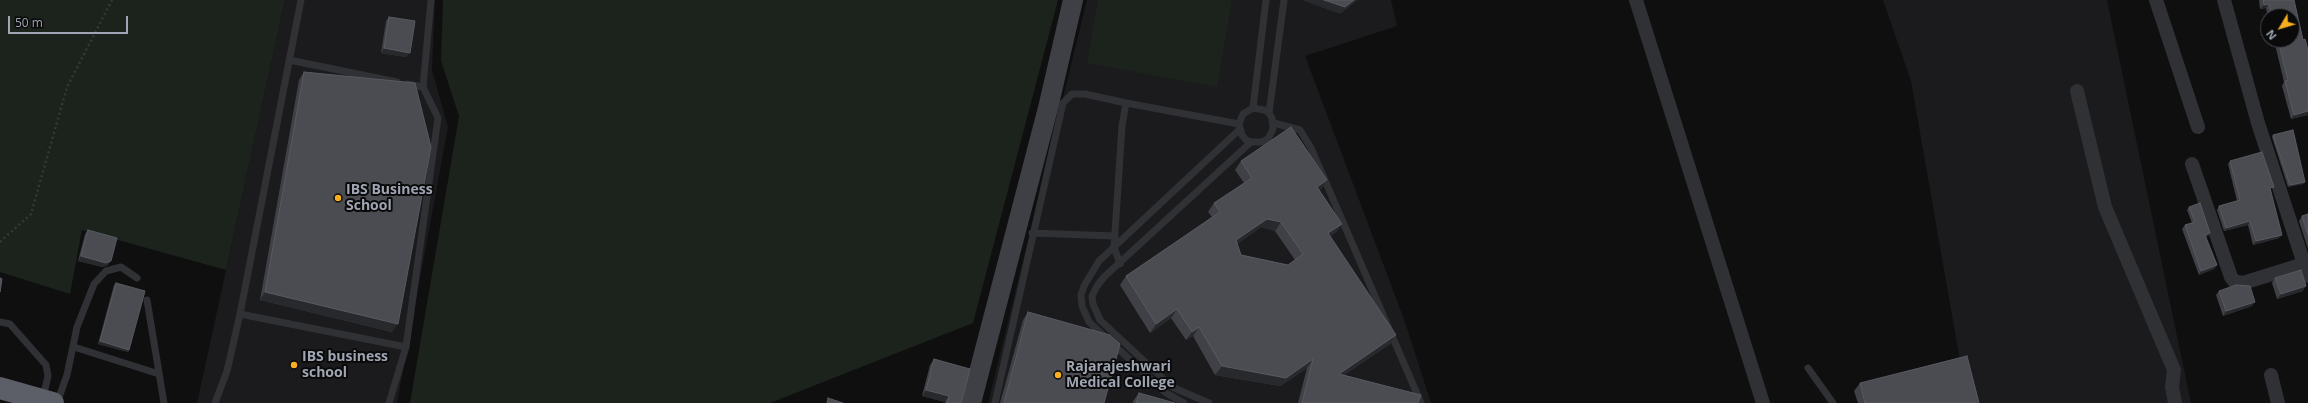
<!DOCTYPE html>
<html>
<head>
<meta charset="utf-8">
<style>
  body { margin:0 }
  #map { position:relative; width:2308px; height:403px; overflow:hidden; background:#0f0f10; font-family:"Open Sans",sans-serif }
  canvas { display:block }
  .north { position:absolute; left:2260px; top:8px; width:40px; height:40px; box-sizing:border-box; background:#0a0a0b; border:1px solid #46484e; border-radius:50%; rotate:232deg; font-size:11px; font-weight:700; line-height:16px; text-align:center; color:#9fa5b2 }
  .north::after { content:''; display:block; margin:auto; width:14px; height:18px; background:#f8af1f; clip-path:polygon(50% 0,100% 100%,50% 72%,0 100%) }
  .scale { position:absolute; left:8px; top:16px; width:120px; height:18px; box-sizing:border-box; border:2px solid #9fa5b2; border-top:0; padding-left:5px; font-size:12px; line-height:14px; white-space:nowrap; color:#9fa5b2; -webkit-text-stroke:3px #0a0a0b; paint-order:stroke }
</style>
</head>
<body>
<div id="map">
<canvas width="2308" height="403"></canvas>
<div class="north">N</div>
<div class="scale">50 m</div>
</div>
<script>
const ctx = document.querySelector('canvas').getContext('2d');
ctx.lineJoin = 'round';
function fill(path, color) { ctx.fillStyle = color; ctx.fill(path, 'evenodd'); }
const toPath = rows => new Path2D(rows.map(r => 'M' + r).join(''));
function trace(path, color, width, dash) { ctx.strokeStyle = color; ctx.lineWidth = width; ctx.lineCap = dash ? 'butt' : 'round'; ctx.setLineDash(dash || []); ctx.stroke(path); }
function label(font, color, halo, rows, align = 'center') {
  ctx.font = font + ' "Open Sans",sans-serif'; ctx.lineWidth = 4; ctx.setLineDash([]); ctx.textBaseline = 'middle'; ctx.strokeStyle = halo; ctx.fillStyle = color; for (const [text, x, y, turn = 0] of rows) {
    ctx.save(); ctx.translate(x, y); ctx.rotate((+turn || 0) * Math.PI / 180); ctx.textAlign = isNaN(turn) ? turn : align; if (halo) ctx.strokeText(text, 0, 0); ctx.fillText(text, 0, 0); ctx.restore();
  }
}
const built = toPath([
  [285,0,435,0,432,70,448,127,397,403,197,403],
  [1087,0,1391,0,1397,26,1305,56,1405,322,1431,403,988,403],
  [1883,0,2107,0,2191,403,1970,403,1960,361,1911,81]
]);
const green = toPath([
  [0,0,285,0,226,270,82,230,70,294,0,272],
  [443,0,1058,0,973,323,770,403,410,403,459,116,441,61],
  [1098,0,1232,0,1217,87,1087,63]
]);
const path = toPath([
  [0,242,31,214,67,87,112,0]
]);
const lane = toPath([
  [301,0,240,314,406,347,389,403],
  [289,60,397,82],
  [423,87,431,0],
  [1253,108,1266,0],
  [1269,113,1264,110,1253,108,1243,114,1239,124,1242,135,1246,140,1251,142,1262,142,1268,139,1273,129,1272,118,1269,113,1284,0],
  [1274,123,1300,130,1311,148,1421,403],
  [1032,233,1115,236],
  [1120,264,1114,247,1122,126,1126,103,1239,124],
  [147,300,164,403],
  [0,322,10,324,46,365,48,376,43,397],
  [74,347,159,374],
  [406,347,438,118,423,87,407,84],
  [1808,368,1833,403],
  [57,403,67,375,77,327,94,284,106,271,121,267,137,278],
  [215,403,227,371,240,314],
  [995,403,1063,103,1072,94,1085,94,1126,103],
  [1184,403,1166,393,1089,322,1082,306,1081,295,1084,286,1099,261,1239,130],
  [1209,403,1172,387,1157,373,1100,320,1093,304,1092,296,1097,286,1104,277,1251,142]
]);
const street = toPath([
  [1636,0,1763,403],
  [2156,0,2198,127],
  [2224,0,2258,123,2308,276],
  [2077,91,2105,207,2174,370,2172,387,2175,403],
  [2192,164,2231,277,2234,281,2243,283,2304,264],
  [2271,375,2278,403]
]);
const secondary = toPath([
  [971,403,1048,108,1073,0]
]);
const highway = toPath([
  [0,388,53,403]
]);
const wall = toPath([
  [2259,0,2294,0,2303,40,2308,50,2308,115,2291,119,2282,86,2284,82,2274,40,2292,40,2292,16,2268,16,2268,17,2266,8,2260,9],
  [389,17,406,57,381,53,386,21],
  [304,72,392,332,260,300,299,80],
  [2273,135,2305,182,2303,184,2288,187,2272,137],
  [1241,161,1327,180,1321,189,1319,190,1342,224,1336,232,1330,236,1396,335,1390,344,1344,375,1418,403,1298,403,1307,368,1280,386,1215,375,1193,336,1186,340,1171,318,1150,333,1120,285,1126,276,1212,217,1208,212,1214,203,1244,183,1235,170],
  [1261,227,1275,231,1295,260,1288,265,1241,255,1237,244],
  [2230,161,2271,191,2270,191,2279,238,2253,245,2248,225,2224,231,2217,210,2219,206,2237,201,2228,164],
  [2189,207,2210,233,2208,236,2206,237,2217,265,2214,269,2199,275,2182,229,2185,225,2192,223,2187,210],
  [2308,214,2308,249,2299,221,2302,216],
  [88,230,108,265,103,267,78,261,85,234],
  [2275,278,2303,291,2277,299,2272,283],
  [116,283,129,350,128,352,98,344,114,285],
  [2219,291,2252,306,2223,316,2216,295],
  [1028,312,1104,403,1000,403,1023,320],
  [934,359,961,403,945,403,945,402,922,396,930,365],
  [1860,383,1979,403,1858,403,1854,391],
  [1139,393,1175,403,1133,403,1133,401]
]);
const shadedWall = toPath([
  [1304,0,1358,0,1340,14,1304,1],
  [2269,4,2266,8,2260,9,2264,5],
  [384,48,410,53,406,57,381,53],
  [2308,111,2308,115,2291,119,2294,115],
  [1327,180,1321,189,1311,196,1317,187],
  [2305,182,2303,184,2288,187,2290,185],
  [1267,219,1281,222,1275,231,1261,227,1230,249,1236,240],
  [2250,221,2248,225,2224,231,2226,228],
  [1342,224,1336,232,1322,242,1328,233],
  [2210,233,2208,236,2202,238,2205,235],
  [2282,235,2279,238,2253,245,2256,241],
  [81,256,111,261,108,265,103,267,78,261],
  [2217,265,2214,269,2199,275,2201,271],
  [2306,286,2303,291,2277,299,2281,294],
  [265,292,398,324,392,332,260,300],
  [2255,302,2252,306,2223,316,2226,311],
  [1177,309,1171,318,1150,333,1156,324],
  [1199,327,1193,336,1186,340,1192,332],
  [1396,335,1390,344,1333,383,1339,374],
  [100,341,129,350,128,352,98,344],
  [1313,359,1307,368,1280,386,1215,375,1222,366],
  [926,390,949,396,945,402,922,396]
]);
const building = toPath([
  [1324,0,1354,0,1345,7,1324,0],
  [2263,0,2294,0,2303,40,2305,39,2308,50,2308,111,2294,115,2285,81,2288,80,2278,40,2292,40,2292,16,2272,16,2269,4,2264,5,2263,0],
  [389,17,415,21,410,53,384,48,389,17],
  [304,72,415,83,431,147,398,324,265,292,304,72],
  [1291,127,1327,180,1317,187,1342,224,1328,233,1396,335,1339,374,1421,395,1418,403,1302,403,1313,359,1286,378,1222,366,1199,327,1192,332,1177,309,1156,324,1126,276,1220,212,1214,203,1252,178,1241,161,1291,127],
  [1267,219,1281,222,1303,254,1288,265,1241,255,1236,240,1267,219],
  [2293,130,2305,182,2290,185,2273,135,2293,130],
  [2262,152,2274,187,2270,188,2282,235,2256,241,2250,221,2226,228,2219,206,2240,200,2230,161,2262,152],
  [2200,203,2210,233,2205,235,2217,265,2201,271,2185,225,2195,222,2189,207,2200,203],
  [2308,214,2308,235,2302,216,2308,214],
  [88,230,117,238,111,261,106,263,81,256,88,230],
  [2301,270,2306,286,2281,294,2275,278,2301,270],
  [0,278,2,279,0,292,0,278],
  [116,283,145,291,129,350,100,341,116,283],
  [2236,285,2250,286,2255,302,2226,311,2219,291,2236,285],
  [1028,312,1110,335,1120,344,1104,403,1004,403,1028,312],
  [1967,356,1979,403,1865,403,1860,383,1967,356],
  [934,359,970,369,961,403,947,403,949,396,926,390,934,359],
  [1139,393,1175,403,1136,403,1139,393],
  [828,398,843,403,827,403,828,398]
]);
const markers = [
  [338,198,4,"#f8af1f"],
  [294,365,4,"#f8af1f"],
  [1058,375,4,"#f8af1f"]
];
const poiNames = [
  ["IBS Business",346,190],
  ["School",346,206],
  ["IBS business",302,357],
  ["school",302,373],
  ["Rajarajeshwari",1066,367],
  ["Medical College",1066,383]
];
fill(built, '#1b1b1d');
fill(green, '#1b231c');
trace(path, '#36383c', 2.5, [2, 3]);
trace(lane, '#303135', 7);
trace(street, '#303135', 14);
trace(secondary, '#3e4046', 20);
trace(highway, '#5c5f67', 22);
fill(wall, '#3f4146');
fill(shadedWall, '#28292c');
fill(building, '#4a4c52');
trace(building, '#575a61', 1);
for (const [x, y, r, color] of markers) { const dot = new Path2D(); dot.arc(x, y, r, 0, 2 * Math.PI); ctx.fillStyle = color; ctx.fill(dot); trace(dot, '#0a0a0b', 1.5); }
label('bold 14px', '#9fa5b2', '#0a0a0b', poiNames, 'left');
</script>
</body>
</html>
